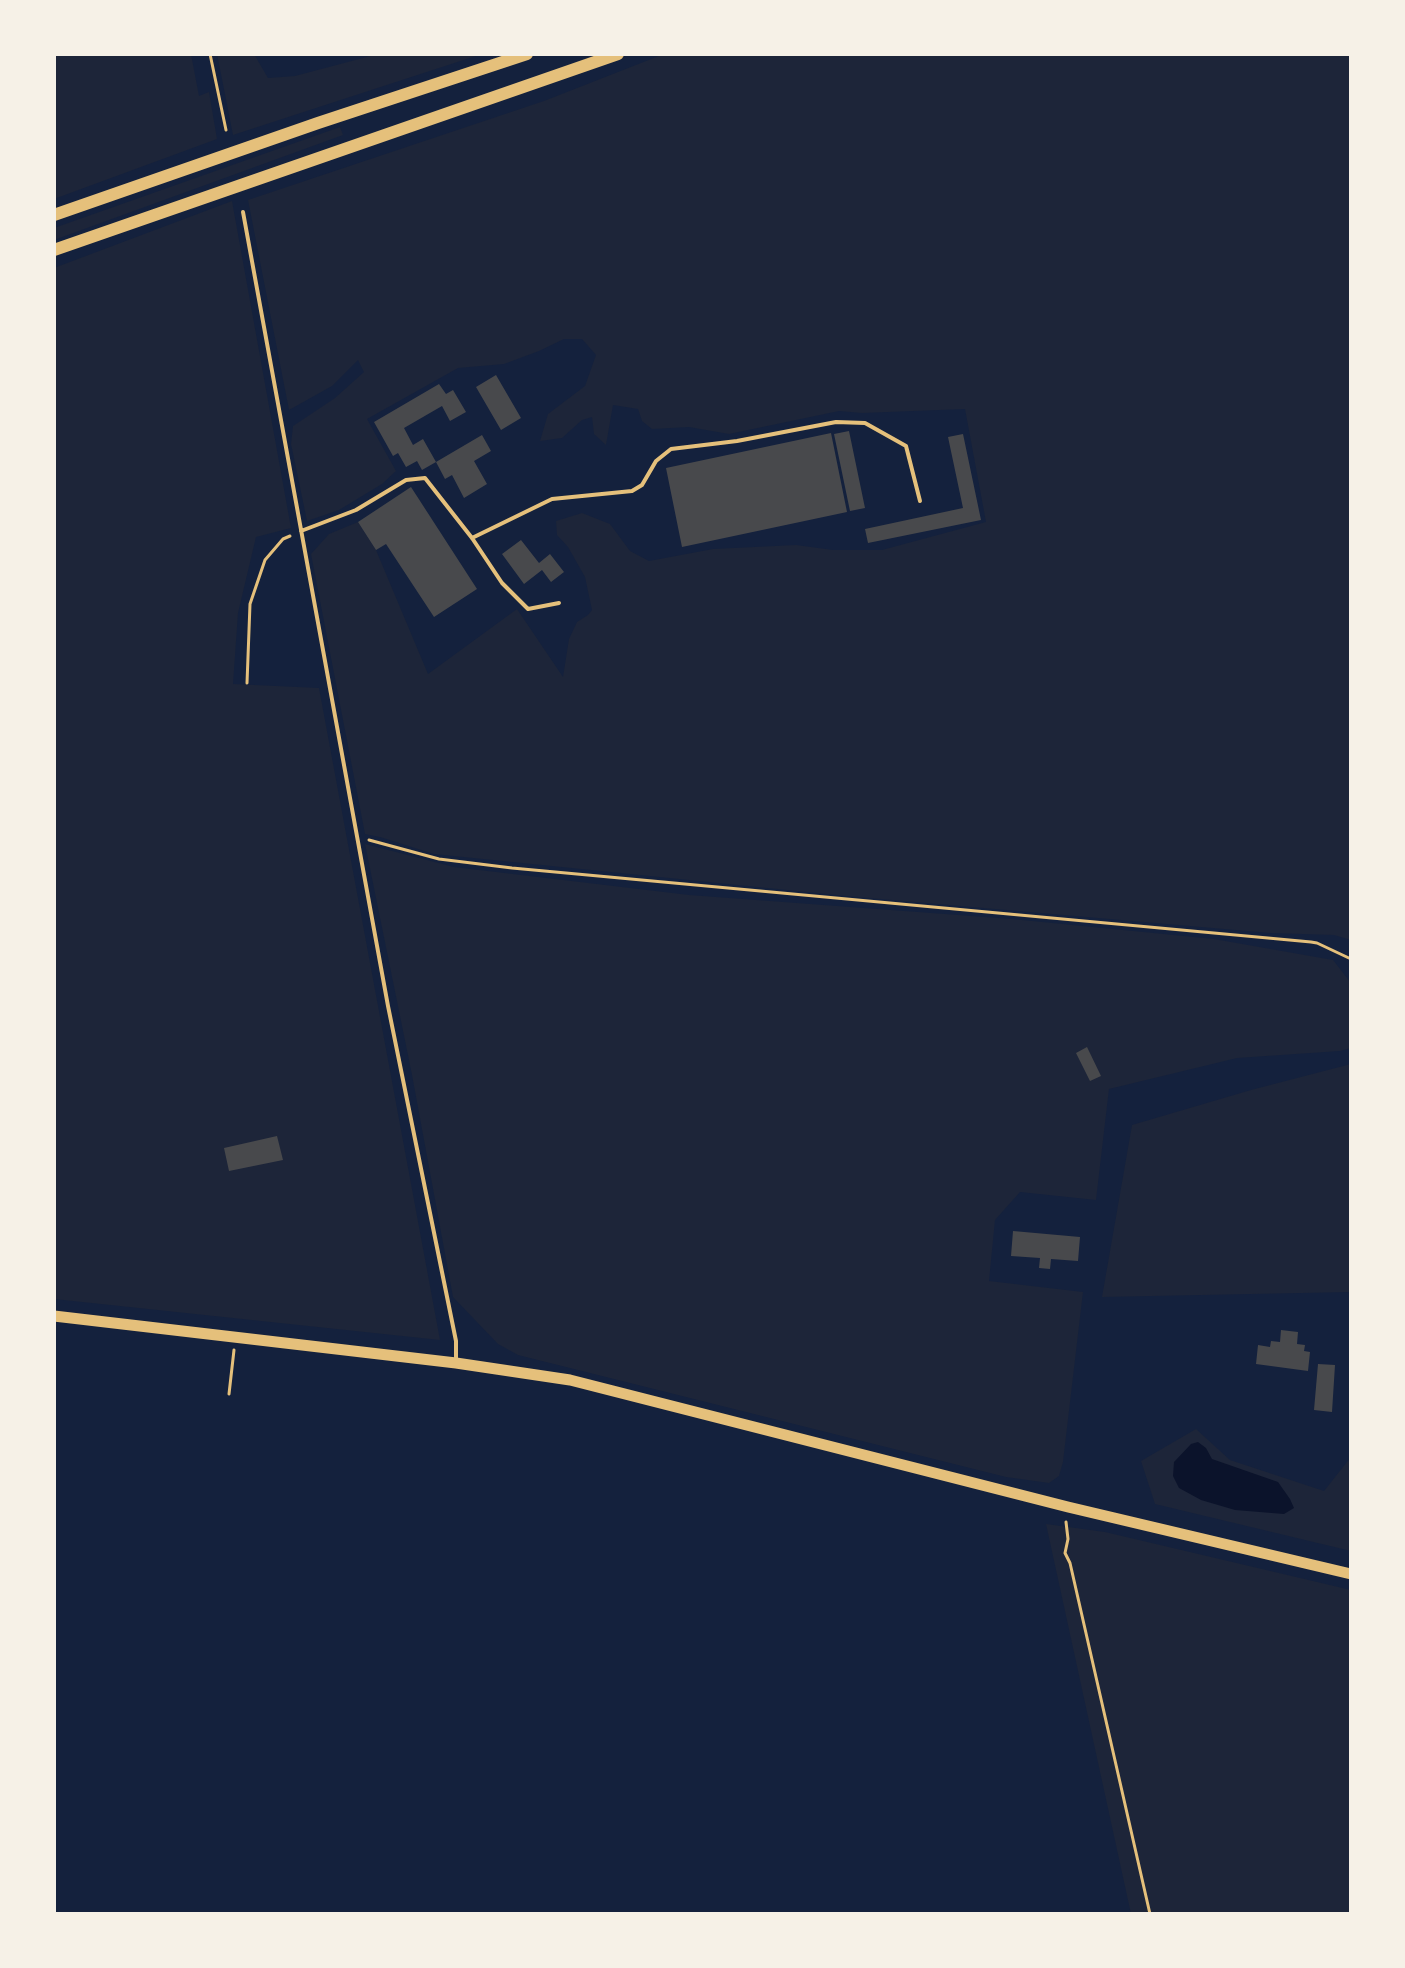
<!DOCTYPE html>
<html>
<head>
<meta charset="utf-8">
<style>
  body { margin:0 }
  #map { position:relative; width:1405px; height:1968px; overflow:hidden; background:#14213d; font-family:Arial,sans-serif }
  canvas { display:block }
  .frame { position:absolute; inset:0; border:56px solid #f6f1e7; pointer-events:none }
</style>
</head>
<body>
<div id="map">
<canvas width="1405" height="1968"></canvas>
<div class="frame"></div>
</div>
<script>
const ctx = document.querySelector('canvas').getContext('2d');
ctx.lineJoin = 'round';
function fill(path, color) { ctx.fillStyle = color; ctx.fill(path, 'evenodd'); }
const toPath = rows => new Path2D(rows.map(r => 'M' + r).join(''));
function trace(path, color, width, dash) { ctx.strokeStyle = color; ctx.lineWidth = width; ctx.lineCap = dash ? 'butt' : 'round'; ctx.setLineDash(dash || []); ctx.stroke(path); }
const green = toPath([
  [54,54,191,54,199,96,209,92,217,139,54,199],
  [217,54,254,54,268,78,295,76,378,54,482,54,233,135],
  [664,54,1351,54,1351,940,1334,935,1270,933,846,896,434,854,380,837,365,834,311,554,329,534,358,522,376,550,428,674,517,609,563,677,569,639,577,622,588,615,592,610,585,577,568,547,557,535,556,521,582,513,610,524,630,551,649,561,713,549,796,545,833,550,882,550,986,522,965,409,862,413,839,411,729,434,689,427,652,429,642,421,638,409,613,405,606,445,594,434,592,417,582,420,562,438,540,441,548,414,585,386,596,355,582,339,564,339,539,351,504,364,458,368,367,419,396,471,382,484,339,510,307,521,291,444,293,426,335,398,364,372,358,360,332,386,289,410,248,200,544,101],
  [340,127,343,135,54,240,54,228],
  [232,201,291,528,256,537,238,613,233,684,319,688,440,1340,54,1299,54,268],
  [365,844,454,867,689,895,1012,919,1214,939,1333,960,1351,983,1351,1048,1340,1051,1237,1058,1109,1089,1096,1200,1020,1192,995,1220,989,1281,1083,1292,1063,1462,1059,1476,1049,1483,1006,1477,518,1355,498,1344,453,1297,412,1075],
  [1351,1064,1351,1292,1102,1297,1132,1125,1251,1090],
  [1196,1429,1230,1460,1324,1491,1351,1457,1351,1551,1155,1504,1141,1461],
  [1046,1524,1105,1532,1351,1590,1351,1914,1131,1914]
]);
const water = toPath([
  [1198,1442,1206,1448,1212,1459,1278,1482,1290,1499,1294,1508,1284,1514,1235,1510,1201,1500,1179,1488,1173,1476,1174,1462,1191,1444]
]);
const building = toPath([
  [496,375,521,418,501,430,476,387],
  [439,384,446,394,453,390,466,412,450,421,442,406,404,428,413,445,423,439,436,462,422,470,417,461,406,467,398,453,393,456,374,422],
  [849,431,865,508,850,511,834,434],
  [831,433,847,512,682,547,666,468],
  [963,434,981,520,868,543,865,529,963,508,948,437],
  [482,435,491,451,474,461,487,484,464,498,452,475,445,479,436,462],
  [411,487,477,589,434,617,386,544,376,550,358,522],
  [521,540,539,563,550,554,564,572,551,582,542,570,524,584,502,554],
  [1087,1047,1101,1076,1090,1081,1076,1053],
  [277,1136,283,1160,229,1171,224,1148],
  [1013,1231,1080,1237,1078,1261,1051,1259,1050,1269,1039,1268,1040,1258,1011,1256],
  [1281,1330,1298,1332,1297,1344,1305,1345,1304,1351,1310,1352,1308,1371,1256,1364,1258,1345,1270,1347,1271,1341,1280,1342],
  [1318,1364,1335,1365,1332,1412,1314,1410]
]);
const path = toPath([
  [210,54,226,130],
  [247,683,250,604,265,560,283,539,290,536],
  [369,840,439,859,512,868,1311,942,1317,943,1351,959],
  [229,1394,234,1350],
  [1066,1522,1068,1539,1065,1553,1070,1563,1150,1914]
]);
const service = toPath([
  [243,212,388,1006,456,1341,456,1361],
  [301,531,356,510,406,480,425,478,472,538,502,583,528,609,559,603],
  [472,538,552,499,632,491,642,485,656,461,671,449,737,441,836,422,865,423,906,446,920,501]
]);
const secondary = toPath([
  [54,1316,456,1363,570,1380,1068,1507,1351,1574]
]);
const primary = toPath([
  [54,215,318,123,527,54],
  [54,250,618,54]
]);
fill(green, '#1d2539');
fill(water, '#0b132b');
fill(building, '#48494c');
trace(path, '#e5c07b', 3);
trace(service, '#e5c07b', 4);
trace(secondary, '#e5c07b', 11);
trace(primary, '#e5c07b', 12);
</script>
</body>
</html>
